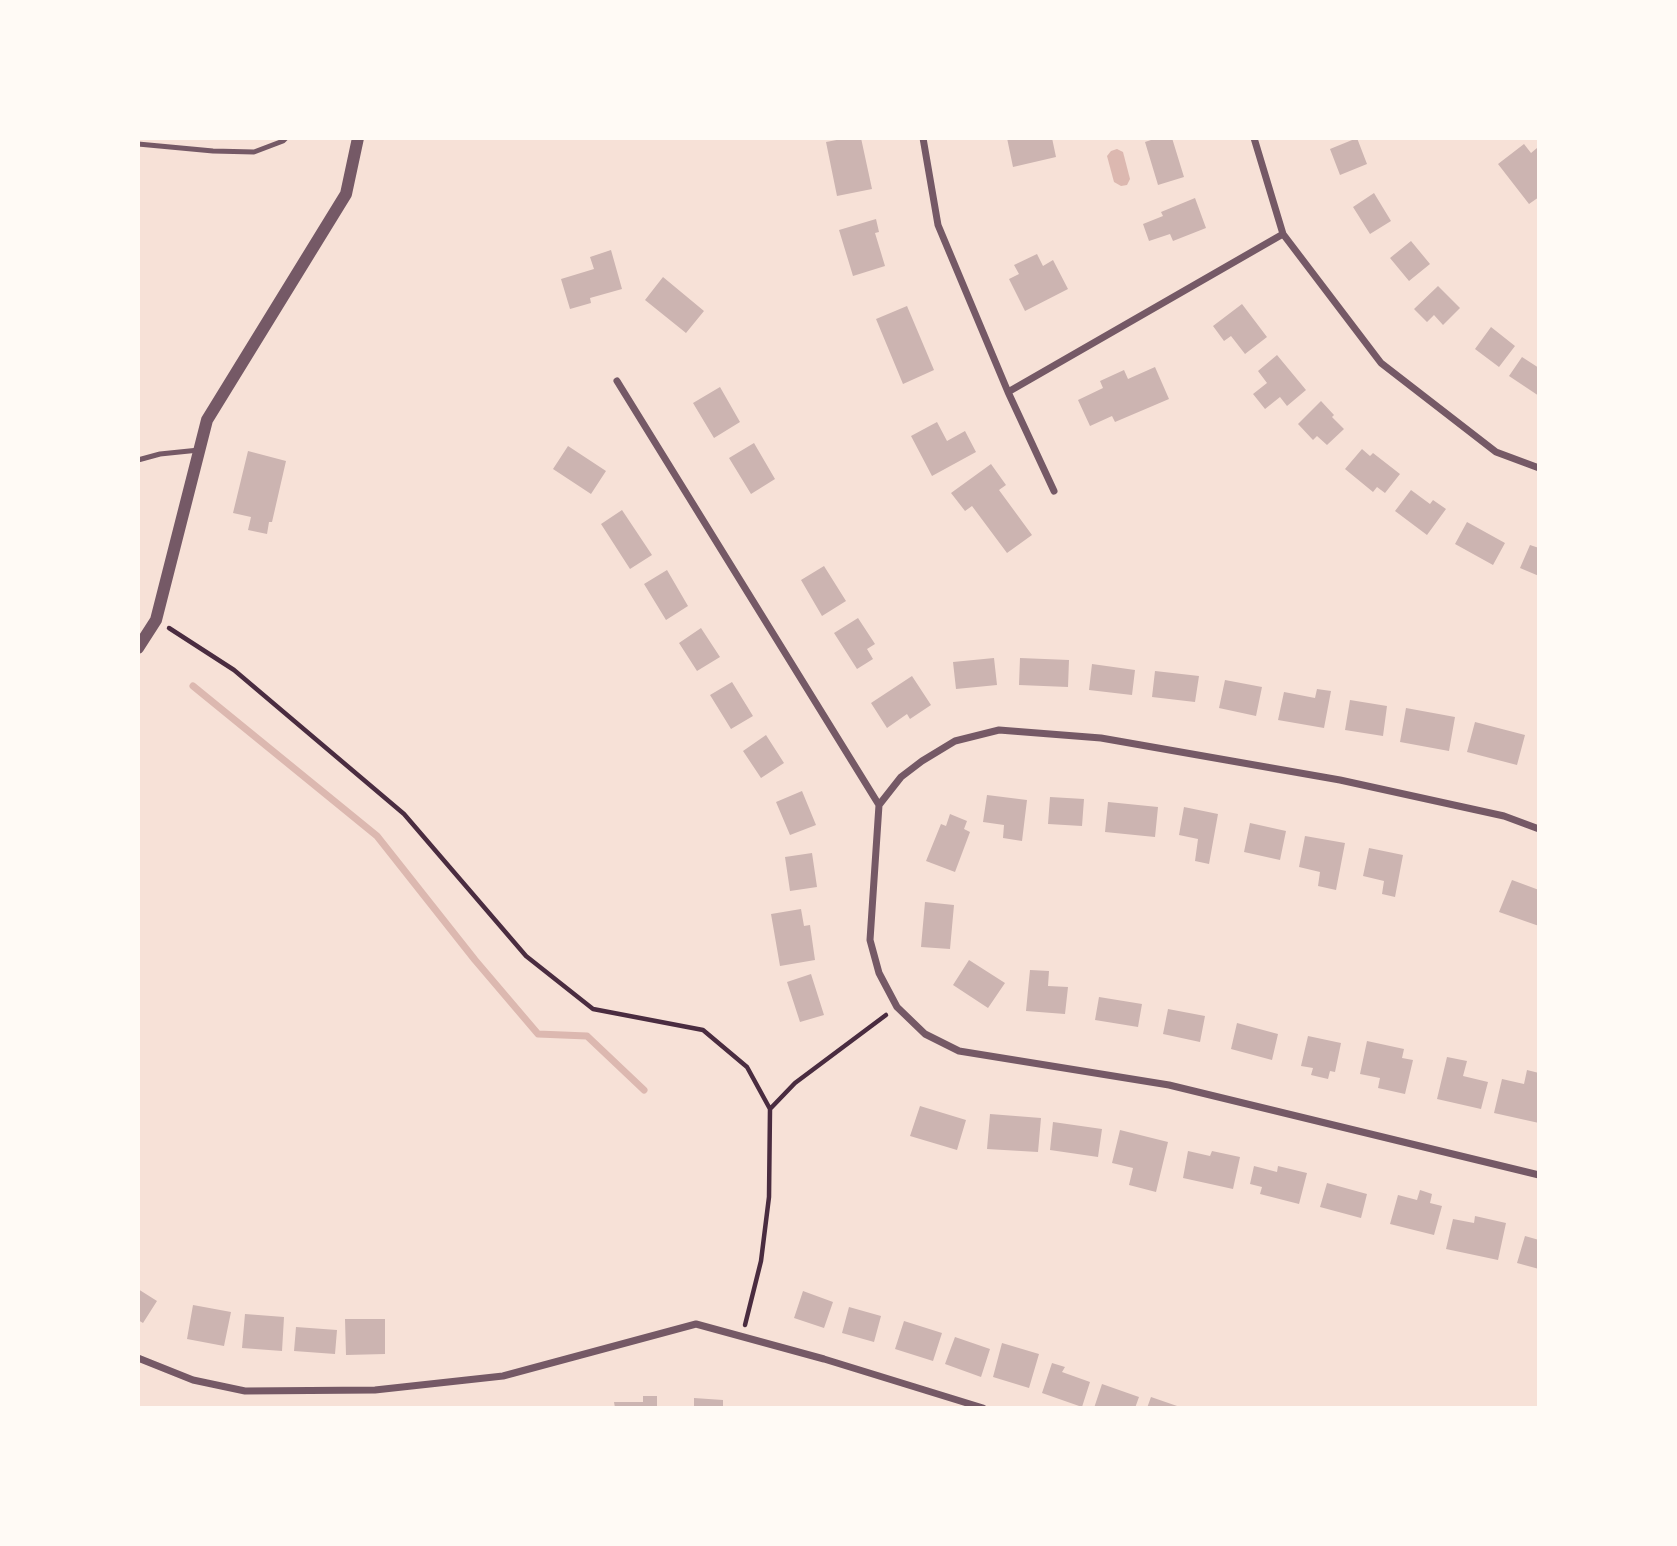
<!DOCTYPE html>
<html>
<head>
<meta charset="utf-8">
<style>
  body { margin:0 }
  #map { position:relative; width:1677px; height:1546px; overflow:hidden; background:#f7e1d7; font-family:Ubuntu,sans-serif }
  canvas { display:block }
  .frame { position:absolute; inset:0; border:140px solid #fffaf5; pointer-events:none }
</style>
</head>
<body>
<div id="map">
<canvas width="1677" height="1546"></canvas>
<div class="frame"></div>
</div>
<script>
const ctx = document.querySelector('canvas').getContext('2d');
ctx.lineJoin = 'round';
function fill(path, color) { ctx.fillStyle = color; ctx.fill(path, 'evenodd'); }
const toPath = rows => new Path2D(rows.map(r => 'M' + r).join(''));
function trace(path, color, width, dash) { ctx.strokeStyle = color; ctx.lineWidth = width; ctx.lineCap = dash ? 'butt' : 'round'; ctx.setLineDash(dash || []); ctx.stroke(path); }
const water = toPath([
  [1117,149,1123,152,1130,179,1127,185,1121,186,1114,182,1107,156,1111,151]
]);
const stream = toPath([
  [193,686,377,836,475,960,538,1034,587,1036,644,1090]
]);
const building = toPath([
  [847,138,861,138,872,189,837,196,826,142],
  [1007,138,1052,138,1056,157,1013,167],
  [1157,138,1172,138,1184,177,1158,185,1145,142],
  [1357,138,1367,164,1340,175,1330,149],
  [1524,144,1531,153,1537,148,1539,151,1539,197,1529,204,1498,164],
  [1374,193,1391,221,1370,234,1353,207],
  [1195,198,1206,228,1173,241,1170,234,1149,241,1143,224,1163,216,1161,212],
  [876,219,879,232,875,233,885,266,853,276,839,230],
  [1411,241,1430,264,1409,281,1390,258],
  [611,250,622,289,590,298,591,303,570,309,561,279,594,269,590,257],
  [1037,254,1043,266,1053,260,1068,289,1025,311,1009,279,1019,274,1014,265],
  [663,277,704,311,686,333,645,300],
  [1438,286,1460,308,1443,325,1434,315,1427,322,1414,309],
  [1242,304,1267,337,1245,354,1231,336,1224,341,1213,326],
  [907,306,934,370,903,384,876,319],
  [1491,327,1515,346,1499,367,1475,349],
  [1277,355,1306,390,1287,406,1280,397,1265,409,1253,394,1267,383,1258,371],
  [1522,357,1539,368,1539,396,1509,376],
  [1155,367,1169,399,1115,422,1112,416,1090,426,1078,400,1103,388,1100,381,1124,370,1128,379],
  [720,387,740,422,714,438,693,403],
  [1321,401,1334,415,1332,417,1344,429,1327,445,1317,436,1313,440,1298,424],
  [937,422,947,441,965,431,976,452,932,476,911,436],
  [754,443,775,479,751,494,729,458],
  [568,446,606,471,591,494,553,469],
  [1362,449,1370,456,1373,453,1400,474,1385,493,1377,487,1373,492,1345,469],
  [248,451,286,461,272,522,269,522,267,534,248,530,251,517,233,513],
  [991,464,1006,485,999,490,1032,535,1007,553,972,506,965,511,951,493],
  [1411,490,1430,504,1433,500,1446,509,1427,535,1395,511],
  [622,510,652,555,630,569,601,524],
  [1467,522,1505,543,1493,565,1455,544],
  [1530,545,1539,548,1539,576,1520,568],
  [824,566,846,601,822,616,801,580],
  [667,570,688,606,666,620,644,584],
  [858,618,875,644,867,649,873,659,857,669,834,633],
  [701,628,720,657,697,671,679,643],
  [994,658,997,685,956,689,953,662],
  [1020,658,1069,660,1068,687,1019,685],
  [1092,664,1135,670,1132,695,1089,690],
  [1155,671,1199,676,1195,702,1152,697],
  [912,676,931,705,910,719,907,714,887,728,871,703],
  [1225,680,1262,687,1256,716,1219,708],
  [732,682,753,716,731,729,710,695],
  [1317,689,1331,691,1324,728,1278,720,1284,692,1315,698],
  [1350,700,1387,706,1383,736,1345,730],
  [1406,708,1455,717,1449,751,1400,742],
  [1475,722,1525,735,1517,765,1467,752],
  [766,735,784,763,761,778,743,751],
  [802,791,816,825,790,835,776,802],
  [987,795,1027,800,1022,841,1003,838,1004,825,983,822],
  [1050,797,1084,799,1082,826,1048,824],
  [1108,802,1158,807,1155,837,1105,832],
  [1184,807,1218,814,1209,864,1195,861,1198,839,1179,835],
  [950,814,967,821,964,829,970,832,955,872,926,861,941,824,946,826],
  [1250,823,1286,831,1280,860,1244,852],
  [1305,836,1345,843,1336,890,1318,886,1320,872,1299,867],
  [1369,848,1403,855,1395,897,1382,894,1384,881,1363,876],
  [812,853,817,887,790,891,785,857],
  [1512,880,1539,890,1539,926,1499,912],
  [925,902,954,905,950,949,921,947],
  [801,909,804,926,810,925,815,960,780,966,771,914],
  [969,960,1005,983,988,1008,953,985],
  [1030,970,1049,971,1048,986,1068,987,1065,1014,1026,1011],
  [811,974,824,1015,800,1022,787,982],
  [1099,997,1142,1004,1138,1027,1095,1020],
  [1168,1009,1205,1016,1200,1042,1163,1034],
  [1237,1023,1278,1034,1272,1060,1231,1049],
  [1308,1036,1341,1043,1335,1072,1330,1071,1328,1079,1311,1075,1313,1068,1301,1066],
  [1367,1041,1404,1049,1402,1058,1413,1060,1405,1094,1378,1088,1380,1078,1360,1074],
  [1447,1057,1467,1061,1463,1076,1488,1082,1481,1109,1437,1099],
  [1527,1070,1539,1073,1539,1123,1494,1113,1502,1079,1524,1084],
  [920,1106,966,1120,957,1150,910,1136],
  [990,1114,1041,1118,1038,1152,987,1149],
  [1053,1122,1102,1129,1098,1157,1050,1150],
  [1120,1130,1168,1142,1156,1192,1129,1185,1133,1168,1112,1163],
  [1188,1151,1210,1156,1212,1151,1240,1157,1233,1189,1183,1178],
  [1254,1166,1277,1172,1278,1166,1307,1173,1299,1204,1260,1194,1262,1187,1250,1184],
  [1327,1183,1367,1194,1361,1218,1320,1207],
  [1420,1190,1432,1194,1430,1203,1442,1206,1434,1235,1390,1224,1398,1195,1417,1200],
  [1475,1216,1506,1223,1498,1260,1446,1249,1453,1219,1474,1223],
  [1525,1236,1539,1240,1539,1269,1517,1263],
  [138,1289,157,1301,143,1323,138,1320],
  [803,1291,833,1302,824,1328,794,1318],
  [193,1305,231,1312,224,1346,187,1339],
  [849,1307,881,1316,874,1342,842,1333],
  [245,1314,284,1317,282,1351,242,1348],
  [345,1319,385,1319,385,1354,346,1355],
  [904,1321,942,1333,933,1361,895,1349],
  [296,1327,337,1330,335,1354,294,1351],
  [955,1337,990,1349,981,1377,945,1364],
  [1002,1343,1039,1354,1029,1388,993,1377],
  [1052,1363,1065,1367,1062,1372,1090,1382,1082,1407,1042,1393],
  [1102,1384,1139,1397,1135,1408,1094,1408],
  [643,1396,657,1396,657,1408,615,1408,614,1402,643,1402],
  [1151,1397,1180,1407,1180,1408,1147,1408],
  [694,1398,723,1400,723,1408,694,1408]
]);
const path = toPath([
  [169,628,234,670,404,814,526,956,593,1009,703,1030,747,1067,770,1109],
  [745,1325,761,1261,769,1197,770,1109,795,1083,886,1015]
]);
const service = toPath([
  [138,144,213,151,254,152,283,141,286,138],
  [138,460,160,454,199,450]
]);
const minor = toPath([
  [923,138,938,225,1008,392,1054,491],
  [1254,138,1283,234,1381,363,1496,452,1539,468],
  [617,381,879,805,870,940,879,973,897,1007,925,1034,959,1051,1169,1085,1539,1175],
  [1008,392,1283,234],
  [879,805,901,777,922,761,955,741,999,730,1101,738,1340,780,1504,816,1539,829],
  [138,1358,193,1380,245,1391,375,1390,503,1376,696,1324,824,1359,983,1408]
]);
const tertiary = toPath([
  [138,648,156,620,207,420,346,194,358,138]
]);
fill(water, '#dcb8b0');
trace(stream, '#dcb8b0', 7);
fill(building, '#ccb4b1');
trace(path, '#4a2c40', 4.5);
trace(service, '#755966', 5);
trace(minor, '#755966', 7);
trace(tertiary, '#755966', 12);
</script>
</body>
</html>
